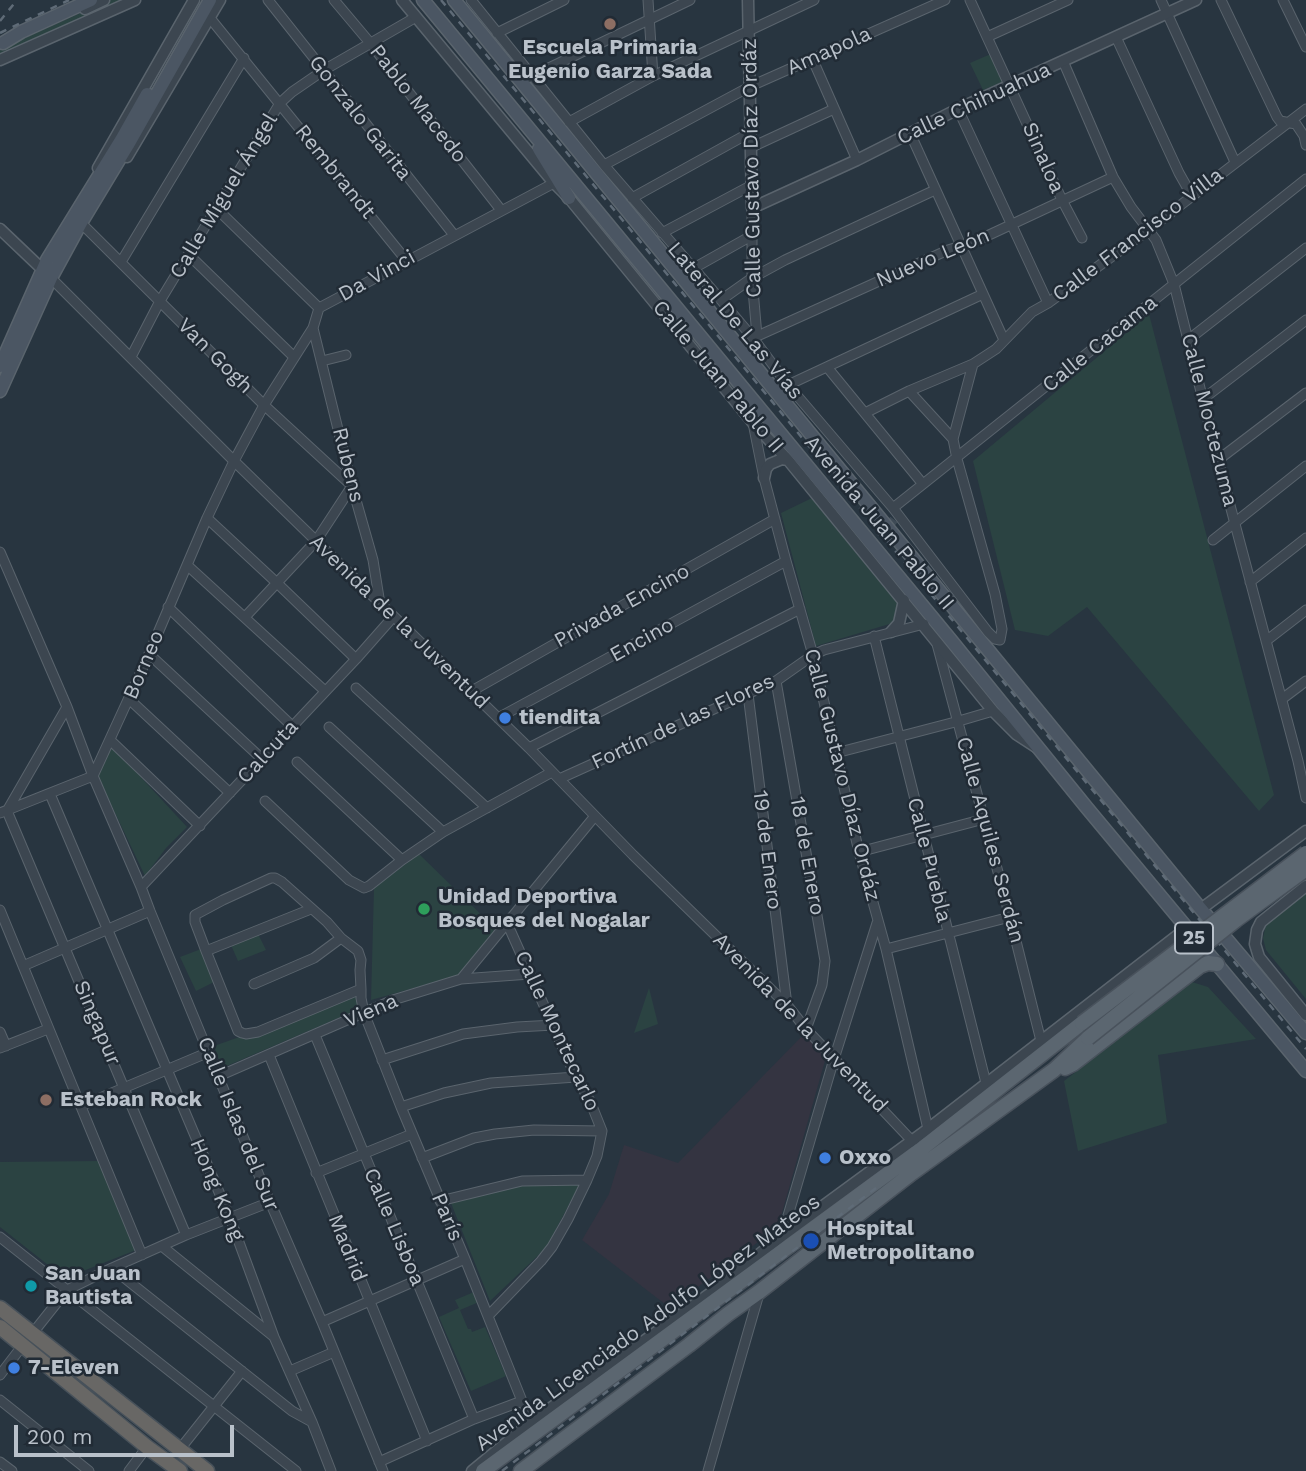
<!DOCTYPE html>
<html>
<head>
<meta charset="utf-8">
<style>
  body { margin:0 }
  #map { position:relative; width:1306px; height:1471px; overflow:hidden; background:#283540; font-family:"Work Sans",sans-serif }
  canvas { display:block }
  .scale { position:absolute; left:14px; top:1425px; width:220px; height:32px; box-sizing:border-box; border:4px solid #b9c1ca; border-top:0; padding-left:9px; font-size:21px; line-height:24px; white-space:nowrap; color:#b9c1ca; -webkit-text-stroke:5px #212b35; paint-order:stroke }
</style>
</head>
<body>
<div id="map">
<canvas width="1306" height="1471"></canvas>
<div class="scale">200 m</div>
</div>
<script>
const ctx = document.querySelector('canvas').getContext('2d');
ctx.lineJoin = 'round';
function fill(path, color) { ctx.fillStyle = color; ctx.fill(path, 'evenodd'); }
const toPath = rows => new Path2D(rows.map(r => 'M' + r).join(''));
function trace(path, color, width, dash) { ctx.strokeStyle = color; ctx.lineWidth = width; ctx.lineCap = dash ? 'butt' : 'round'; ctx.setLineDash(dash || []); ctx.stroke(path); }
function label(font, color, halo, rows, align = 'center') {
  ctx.font = font + ' "Work Sans",sans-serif'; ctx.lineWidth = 5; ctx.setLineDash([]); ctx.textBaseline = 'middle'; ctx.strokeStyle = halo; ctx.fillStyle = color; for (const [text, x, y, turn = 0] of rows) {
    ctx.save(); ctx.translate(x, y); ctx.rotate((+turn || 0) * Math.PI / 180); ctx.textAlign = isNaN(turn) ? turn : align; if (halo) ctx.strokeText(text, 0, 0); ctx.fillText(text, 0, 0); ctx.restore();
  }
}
const medical = toPath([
  [804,1034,826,1057,778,1227,670,1308,582,1240,609,1194,624,1145,678,1163]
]);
const green = toPath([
  [110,0,126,0,0,56,0,49],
  [993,53,1004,78,1002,82,983,90,970,63],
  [1149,314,1274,795,1259,811,1087,607,1048,636,1015,630,973,461],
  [812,498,900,605,896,622,816,646,781,513],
  [112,746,187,827,166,848,145,876,98,777],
  [419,854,496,929,457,976,371,1000,374,888],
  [1306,893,1306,999,1266,950,1263,938,1267,920],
  [258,934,266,950,238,961,231,945],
  [201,949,214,982,196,991,180,957],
  [1192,982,1208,987,1256,1039,1158,1055,1167,1123,1078,1151,1064,1081],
  [649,988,658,1024,634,1033],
  [357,995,357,1010,222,1068,214,1046],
  [100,1161,136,1250,63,1279,52,1268,0,1227,0,1162],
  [581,1182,546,1248,490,1301,451,1203,511,1185],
  [474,1292,479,1302,460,1310,468,1329,471,1329,472,1332,485,1327,506,1376,471,1391,439,1317,459,1308,455,1300]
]);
const minorTunnel = toPath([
  [872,548,895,518]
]);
const minor = toPath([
  [268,0,454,235],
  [334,0,371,44,501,210],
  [471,0,604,165,721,300,753,338,788,385,893,508,988,632,995,639,1000,640,1002,629,995,594,957,459,953,439,909,391],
  [648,0,653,76],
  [970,0,1062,200,1082,238],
  [1161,0,1235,162],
  [1221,0,1277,117,1280,121,1296,124,1304,136,1306,145],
  [1283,0,1306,47],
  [210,18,406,260],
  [497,33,564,0],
  [987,37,1068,0],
  [1116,37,1179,173,1192,196],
  [812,58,857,160],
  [1063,61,1113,177,1131,207,1156,240,1174,284,1218,460,1298,761,1306,798],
  [528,78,690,0],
  [958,109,1048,303],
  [569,122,653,76,814,0],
  [910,133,1004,340],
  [752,147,834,109],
  [604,165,751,86,945,0],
  [632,198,751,132],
  [752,208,752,278,757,336],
  [217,209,319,308],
  [81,223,264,405,352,486],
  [662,233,752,185],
  [189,255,294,357],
  [121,262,244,58],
  [694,268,751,236],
  [51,278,234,461,529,748,633,855,787,1005,806,1029,915,1144],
  [721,300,752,278,785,260,935,190],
  [313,328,352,486,373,560,380,604],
  [753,338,948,250,974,242,1113,177],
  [1188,340,1306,248],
  [131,357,160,301,280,103,292,92,324,70,416,17],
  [322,361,346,355],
  [827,367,922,483],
  [788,385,983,294],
  [1203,399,1306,320],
  [865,413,909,391,973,364,996,349,1032,312,1048,303,1148,230,1306,109],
  [753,423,764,478,786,561,813,655,859,852,886,949,928,1129,926,1134],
  [953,439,973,364],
  [1218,460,1306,393],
  [893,508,1306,179],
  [207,518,277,583,356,659],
  [1213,540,1306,466],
  [0,552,67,707,93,776,141,887,150,911,270,1202,322,1322,383,1471],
  [187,565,325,691],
  [1250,582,1306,538],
  [168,607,292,726],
  [245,617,316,541,352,486],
  [874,636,986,1083],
  [1266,641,1306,610],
  [937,644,1010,917,1041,1041],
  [149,654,261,758],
  [776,681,825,961,822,985,806,1029],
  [356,688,487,808],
  [470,692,775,519],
  [748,694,787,1005],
  [129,699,230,793],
  [1282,699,1306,681],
  [498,718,786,561],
  [329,727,443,832],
  [110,740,200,826],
  [529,748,800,609],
  [836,753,959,721,993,711],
  [297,762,402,860],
  [559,779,776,681,813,655,824,650,924,624],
  [50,794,230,1218,274,1337,312,1422,331,1471],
  [265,801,349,880,364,888,369,886,402,860,443,832,552,772],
  [7,811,186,1235],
  [7,811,67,707],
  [0,813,93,776,149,654,207,518,234,461,264,405,313,328,319,308,554,183],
  [859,852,984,819],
  [141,887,356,659,393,617],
  [0,910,142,1255],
  [886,949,1010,917],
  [206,951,311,909],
  [23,966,150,911],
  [461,979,595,816],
  [254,984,314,958,341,938],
  [361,989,258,1032,246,1034,242,1033,238,1031,206,951,195,922,195,915,223,900,271,878,275,878,282,882,327,922,341,938,358,951,361,960,360,970,361,989,361,998,364,1013,401,1107,465,1259,522,1401,534,1420],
  [0,1032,6,1046],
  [315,1035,474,1419],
  [0,1048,48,1029],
  [269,1055,427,1441],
  [382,1060,463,1034,517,1027,554,1025],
  [219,1076,393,1000,461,979,530,974],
  [81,1106,209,1052],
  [401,1107,444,1093,491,1083,576,1077],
  [422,1158,474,1138,495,1134,534,1130,602,1131],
  [316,1173,412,1134],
  [440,1201,522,1181,587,1180],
  [782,1236,834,1059,877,923],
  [0,1237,296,1471],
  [163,1247,273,1336],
  [112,1268,292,1411,312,1422],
  [489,1315,541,1261,552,1247,568,1219,587,1180,597,1156,602,1131,590,1101,576,1077,507,923],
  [322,1322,465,1259],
  [32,1334,67,1290,112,1268,186,1235,270,1202],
  [290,1371,334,1352],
  [0,1375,23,1345],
  [0,1400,89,1471],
  [180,1449,242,1371],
  [0,1462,12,1471],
  [379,1462,474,1419,522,1401],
  [129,1471,147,1447],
  [708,1471,759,1294]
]);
const tertiary = toPath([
  [402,0,554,183,569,198,753,423,788,460,993,711,1016,734,1036,747],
  [748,0,752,208,857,160,958,109,1196,0],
  [85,9,104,0],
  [0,60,135,0],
  [127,157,220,0],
  [98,168,194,0],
  [0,229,42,269],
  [764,478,766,469,770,464,782,459,788,460],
  [891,632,899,623,904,600],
  [1306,886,1261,922,1257,930,1255,944,1259,957,1306,1015],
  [1201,909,1306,831],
  [472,1471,534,1420,712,1292,782,1236,928,1129,1187,928]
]);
const secondary = toPath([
  [423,0,950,639,1087,808,1306,1071],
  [454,0,1201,909,1306,1033],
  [3,43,21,32,91,0],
  [539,149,569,198],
  [0,366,47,260,121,140,147,94],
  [0,391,51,278,81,223,128,145,210,0]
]);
const primary = toPath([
  [1065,1068,1073,1064,1200,966,1208,963,1217,964],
  [483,1471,920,1150,1082,1023],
  [521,1471,689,1345,728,1314,759,1292,912,1173,1054,1070,1088,1038]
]);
const trunk = toPath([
  [0,1308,207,1471],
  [0,1327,147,1447,180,1471]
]);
const rail = toPath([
  [441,0,1306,1049],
  [0,21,17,0],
  [0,33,69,0],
  [502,1471,876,1188]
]);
const primaryBridge = toPath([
  [1082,1023,1306,853],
  [1088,1038,1236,920,1306,869]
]);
const markers = [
  [610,24,7,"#8d6e63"],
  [505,718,7,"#3f7fe0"],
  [424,909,7,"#2e9e5b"],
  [46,1100,7,"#8d6e63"],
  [825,1158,7,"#3f7fe0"],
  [811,1241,9,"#1a4fb4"],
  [31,1286,7,"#0f9aa8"],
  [14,1368,7,"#3f7fe0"]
];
const shields = [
  [1194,938,38]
];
const shieldNames = [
  ["25",1194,938]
];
const poiNames = [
  ["Escuela Primaria",610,48,"center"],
  ["Eugenio Garza Sada",610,72,"center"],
  ["tiendita",519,718],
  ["Unidad Deportiva",438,897],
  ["Bosques del Nogalar",438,921],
  ["Esteban Rock",60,1100],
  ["Oxxo",839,1158],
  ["Hospital",827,1229],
  ["Metropolitano",827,1253],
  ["San Juan",45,1274],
  ["Bautista",45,1298],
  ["7-Eleven",28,1368]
];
const streetNames = [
  ["Amapola",829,51,-24],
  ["Pablo Macedo",418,104,52],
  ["Calle Chihuahua",974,104,-25],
  ["Gonzalo Garita",360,118,52],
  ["Sinaloa",1043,158,66],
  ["Calle Gustavo Díaz Ordáz",752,168,-91],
  ["Rembrandt",335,172,51],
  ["Calle Miguel Ángel",224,196,-59],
  ["Calle Francisco Villa",1138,235,-37],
  ["Nuevo León",933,258,-23],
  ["Da Vinci",377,276,-29],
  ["Lateral De Las Vías",735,321,50],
  ["Calle Cacama",1100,344,-39],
  ["Van Gogh",215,356,45],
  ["Calle Juan Pablo II",718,377,50],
  ["Calle Moctezuma",1209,420,76],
  ["Rubens",348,465,76],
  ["Avenida Juan Pablo II",879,523,50],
  ["Privada Encino",622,606,-29],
  ["Avenida de la Juventud",399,622,44],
  ["Encino",642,640,-29],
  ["Borneo",144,665,-67],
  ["Fortín de las Flores",683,722,-25],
  ["Calcuta",268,752,-47],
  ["Calle Gustavo Díaz Ordáz",842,775,76],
  ["Calle Aquiles Serdán",990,840,75],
  ["19 de Enero",767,850,83],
  ["18 de Enero",807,856,80],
  ["Calle Puebla",929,860,76],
  ["Viena",371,1011,-23],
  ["Singapur",97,1023,67],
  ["Avenida de la Juventud",800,1023,46],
  ["Calle Montecarlo",557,1031,65],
  ["Calle Islas del Sur",238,1124,68],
  ["Hong Kong",217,1190,67],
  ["París",447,1217,67],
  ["Calle Lisboa",394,1227,67],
  ["Madrid",347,1248,68],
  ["Avenida Licenciado Adolfo López Mateos",648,1323,-36]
];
fill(medical, '#343441');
fill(green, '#2b4342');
trace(minorTunnel, '#3e4a55', 9, [9, 4.5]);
trace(minor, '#5a646d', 11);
trace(tertiary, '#5a646d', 13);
trace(secondary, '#5a646d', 15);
trace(primary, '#49525c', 17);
trace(trunk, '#47515a', 17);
trace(minor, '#3c4650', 9);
trace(tertiary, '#3c4650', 10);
trace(secondary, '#4b5663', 12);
trace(primary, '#5b6670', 14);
trace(trunk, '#686765', 14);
trace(rail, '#5f6b77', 2.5, [7, 7]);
trace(primaryBridge, '#49525c', 17, []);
trace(primaryBridge, '#5b6670', 14);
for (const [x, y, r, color] of markers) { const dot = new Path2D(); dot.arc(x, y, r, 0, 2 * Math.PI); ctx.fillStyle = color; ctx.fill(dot); trace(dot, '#212b35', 2.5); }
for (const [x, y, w] of shields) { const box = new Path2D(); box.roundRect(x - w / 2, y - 15.5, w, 31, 5); ctx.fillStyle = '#212b35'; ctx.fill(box); trace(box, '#b9c1ca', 2); }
label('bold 19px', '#b9c1ca', null, shieldNames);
label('bold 21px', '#b9c1ca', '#212b35', poiNames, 'left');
label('21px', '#b9c1ca', '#212b35', streetNames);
</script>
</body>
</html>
